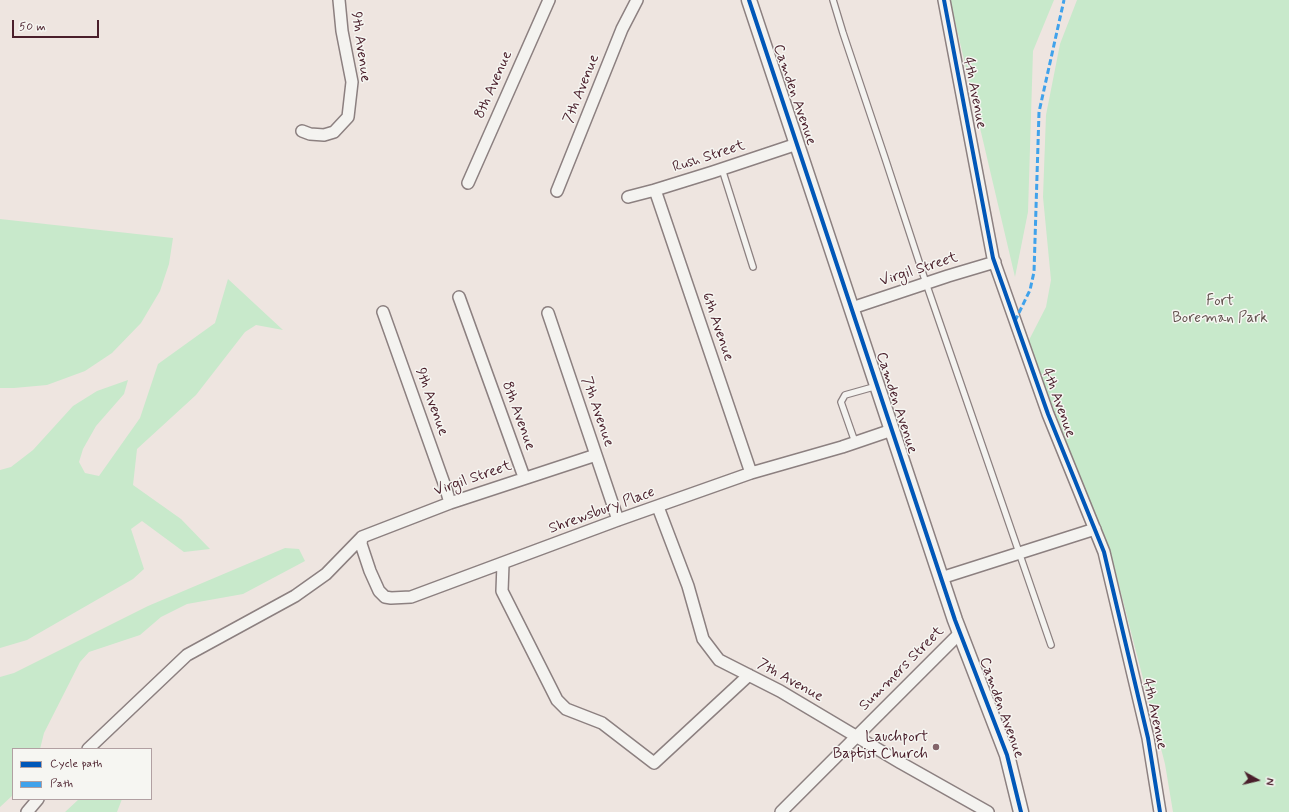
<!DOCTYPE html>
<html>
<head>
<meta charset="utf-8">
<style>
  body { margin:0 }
  #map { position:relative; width:1289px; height:812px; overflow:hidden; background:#eee5e0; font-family:Mynerve,sans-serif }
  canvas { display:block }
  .legend { position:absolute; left:12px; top:748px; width:140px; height:52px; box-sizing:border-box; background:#f6f6f2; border:1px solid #b1a0a2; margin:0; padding:5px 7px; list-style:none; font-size:12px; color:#4a1f2b }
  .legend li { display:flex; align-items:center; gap:8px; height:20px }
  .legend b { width:20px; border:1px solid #b1a0a2 }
  .north { position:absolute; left:1237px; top:760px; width:40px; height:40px; -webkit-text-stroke:3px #f6f6f2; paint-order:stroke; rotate:98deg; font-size:11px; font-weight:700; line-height:16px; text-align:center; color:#4a1f2b }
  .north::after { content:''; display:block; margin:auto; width:14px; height:18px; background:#4a1f2b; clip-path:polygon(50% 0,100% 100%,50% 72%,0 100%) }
  .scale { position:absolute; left:12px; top:20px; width:87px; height:18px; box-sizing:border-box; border:2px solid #4a1f2b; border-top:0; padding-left:5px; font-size:12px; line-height:14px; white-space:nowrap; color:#4a1f2b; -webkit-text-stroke:3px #f6f6f2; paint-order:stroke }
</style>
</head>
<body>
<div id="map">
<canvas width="1289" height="812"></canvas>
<ul class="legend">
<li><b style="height:5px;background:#0057b8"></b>Cycle path</li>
<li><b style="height:5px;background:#40a2eb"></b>Path</li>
</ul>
<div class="north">N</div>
<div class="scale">50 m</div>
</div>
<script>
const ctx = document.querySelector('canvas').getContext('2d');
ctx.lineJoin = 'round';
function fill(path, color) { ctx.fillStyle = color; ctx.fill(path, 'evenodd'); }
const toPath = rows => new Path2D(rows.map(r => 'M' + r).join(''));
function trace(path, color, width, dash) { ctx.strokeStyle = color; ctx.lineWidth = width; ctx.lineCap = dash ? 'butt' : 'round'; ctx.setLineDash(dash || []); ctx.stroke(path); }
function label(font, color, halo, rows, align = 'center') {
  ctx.font = font + ' Mynerve,sans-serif'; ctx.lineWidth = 3; ctx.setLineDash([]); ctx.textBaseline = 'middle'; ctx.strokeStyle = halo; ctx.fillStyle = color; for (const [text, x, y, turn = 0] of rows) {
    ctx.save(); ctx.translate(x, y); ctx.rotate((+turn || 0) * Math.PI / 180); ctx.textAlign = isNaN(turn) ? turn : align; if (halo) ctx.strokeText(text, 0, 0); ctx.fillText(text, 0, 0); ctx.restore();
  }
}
const green = toPath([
  [950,0,1054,0,1033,51,1028,212,1015,277],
  [1077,0,1289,0,1289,812,1173,812,1165,764,1114,566,1028,342,1046,307,1051,280,1043,197,1046,115,1060,44],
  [0,219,173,238,169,264,160,291,141,323,112,353,85,371,47,385,14,388,0,388],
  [228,279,283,330,256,325,245,332,196,395,137,449,133,485,181,519,210,549,184,552,142,521,131,529,144,569,133,579,27,640,0,648,0,470,11,467,33,450,73,406,97,391,128,380,124,394,96,426,83,449,79,462,85,473,99,476,140,418,158,364,215,323],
  [285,548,299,549,305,561,243,594,187,604,161,617,140,635,89,652,80,662,44,733,40,749,13,749,13,795,0,807,0,677,14,673,148,606],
  [79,799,122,799,117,812,65,812]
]);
const service = toPath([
  [833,0,843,33,885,158,926,283,1051,645],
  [722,169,753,267],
  [855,442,841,402,845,395,877,386]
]);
const minor = toPath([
  [944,0,993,258,1048,414,1104,552,1148,738,1160,812],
  [302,131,310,134,324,135,334,132,348,117,352,82,342,31,339,0],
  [468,183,549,0],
  [655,190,751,473],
  [557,191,622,29,637,0],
  [628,197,655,190,713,172,797,144],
  [459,297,524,477],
  [852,308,948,276,995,262],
  [383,312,446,489,450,503],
  [548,313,618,520],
  [658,507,688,586,703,639,719,660,780,691,901,763,988,812],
  [362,537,361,544,370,571,379,591,385,597,391,598,411,597,618,520,751,473,842,447,892,430],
  [503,564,502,591,557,700,566,709,602,723,654,763,749,675],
  [941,578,1095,529],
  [88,749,187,655,295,596,326,574,362,537,450,503,596,455],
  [27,812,38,799],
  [781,812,960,633]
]);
const tertiary = toPath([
  [749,0,955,620,1007,755,1021,812]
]);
const quiet = toPath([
  [1015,321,1030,290,1034,272,1039,112,1064,0]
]);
const cycleway = toPath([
  [749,0,955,620,1007,755,1021,812],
  [944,0,993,258,1048,414,1104,552,1148,738,1160,812]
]);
const markers = [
  [936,747,4,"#83646a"]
];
const streetNames = [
  ["9th Avenue",360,47,82],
  ["8th Avenue",494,85,-66],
  ["7th Avenue",582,89,-68],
  ["4th Avenue",974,93,79],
  ["Camden Avenue",794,95,71],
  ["Rush Street",709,157,-18],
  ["Virgil Street",919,270,-18],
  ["6th Avenue",717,327,71],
  ["9th Avenue",431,402,70],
  ["Camden Avenue",896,403,72],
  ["4th Avenue",1058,403,70],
  ["7th Avenue",597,412,71],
  ["8th Avenue",518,416,70],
  ["Virgil Street",473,479,-19],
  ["Shrewsbury Place",602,511,-20],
  ["Summers Street",902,669,-45],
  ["7th Avenue",790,681,29],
  ["Camden Avenue",1001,708,70],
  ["4th Avenue",1154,714,78]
];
const parkNames = [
  ["Fort",1220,302],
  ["Boreman Park",1220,319]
];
const poiNames = [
  ["Lauchport",928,738],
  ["Baptist Church",928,755]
];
fill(green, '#c8e9cb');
trace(service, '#8c8080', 8);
trace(minor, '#8c8080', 14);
trace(tertiary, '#8c8080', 17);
trace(service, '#f4f3f0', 5.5);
trace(minor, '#f4f3f0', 11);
trace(tertiary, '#f4f3f0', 14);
trace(quiet, '#40a2eb', 3, [6, 3]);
trace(cycleway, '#0057b8', 4);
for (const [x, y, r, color] of markers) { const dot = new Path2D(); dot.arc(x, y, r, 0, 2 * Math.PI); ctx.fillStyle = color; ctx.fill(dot); trace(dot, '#f6f6f2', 1.5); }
label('15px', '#4a1f2b', '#f6f6f2', streetNames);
label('15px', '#62524e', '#f6f6f2', parkNames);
label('15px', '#4a1f2b', '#f6f6f2', poiNames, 'right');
</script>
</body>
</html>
